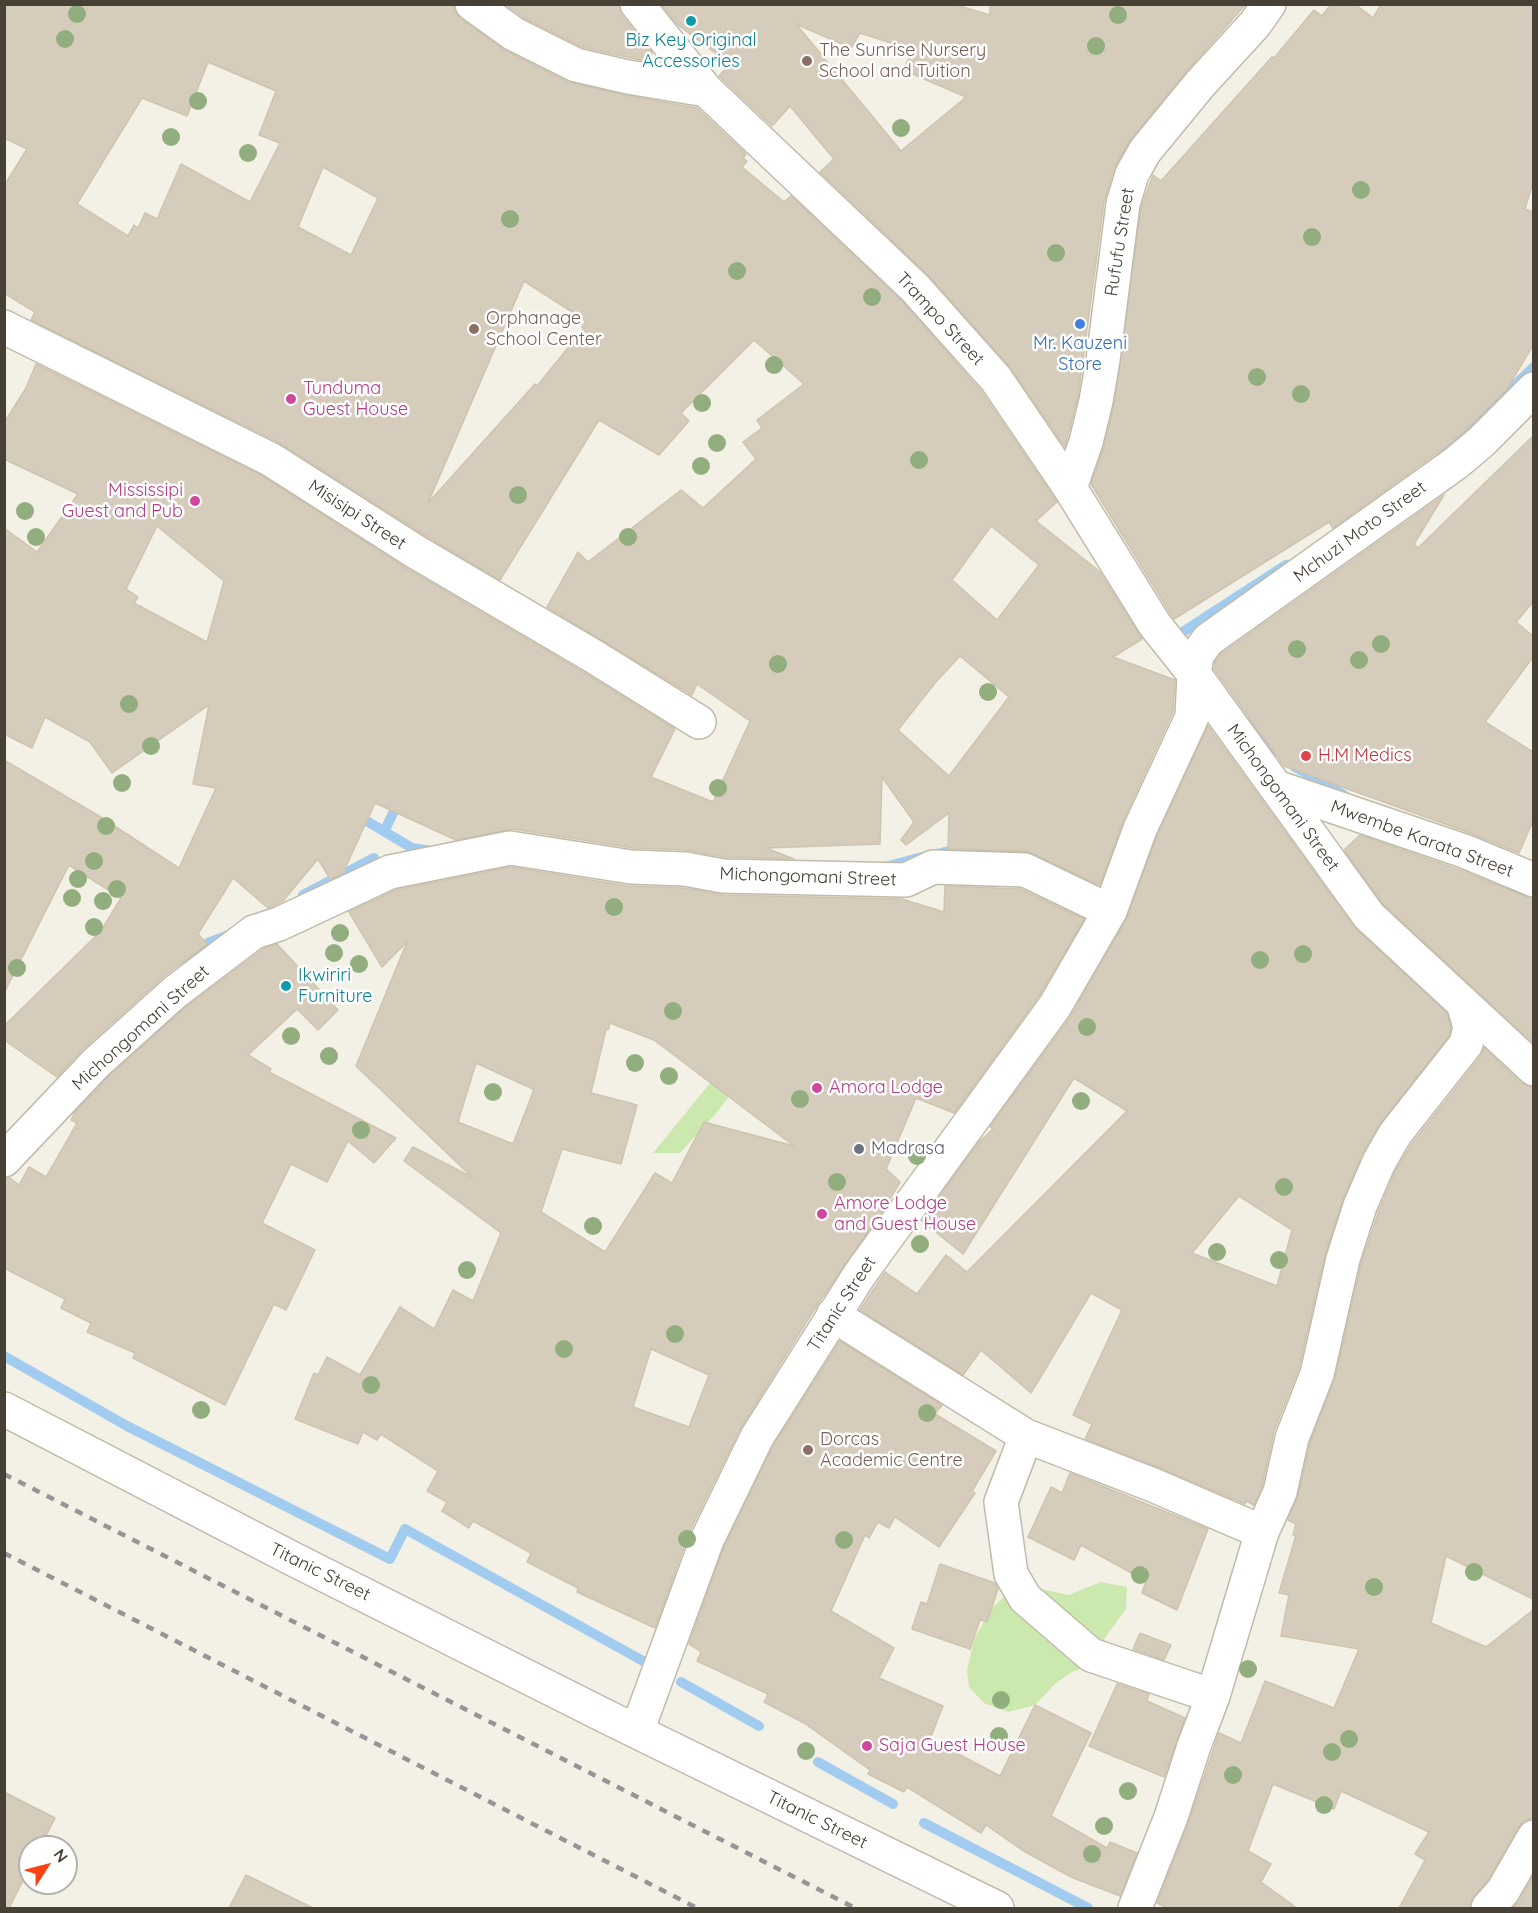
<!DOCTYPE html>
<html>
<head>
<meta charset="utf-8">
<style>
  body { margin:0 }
  #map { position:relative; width:1538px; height:1913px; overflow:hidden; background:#f3f0e6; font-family:Quicksand,sans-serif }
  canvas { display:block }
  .frame { position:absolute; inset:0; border:6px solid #464035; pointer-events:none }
  .north { position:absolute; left:18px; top:1835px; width:60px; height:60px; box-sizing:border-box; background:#fff; border:2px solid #b5b3ae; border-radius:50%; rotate:54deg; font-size:16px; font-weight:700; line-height:24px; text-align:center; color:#464035 }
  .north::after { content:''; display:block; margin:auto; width:21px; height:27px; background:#fb4215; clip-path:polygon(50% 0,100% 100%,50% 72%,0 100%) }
</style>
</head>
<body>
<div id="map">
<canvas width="1538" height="1913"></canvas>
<div class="frame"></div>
<div class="north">N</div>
</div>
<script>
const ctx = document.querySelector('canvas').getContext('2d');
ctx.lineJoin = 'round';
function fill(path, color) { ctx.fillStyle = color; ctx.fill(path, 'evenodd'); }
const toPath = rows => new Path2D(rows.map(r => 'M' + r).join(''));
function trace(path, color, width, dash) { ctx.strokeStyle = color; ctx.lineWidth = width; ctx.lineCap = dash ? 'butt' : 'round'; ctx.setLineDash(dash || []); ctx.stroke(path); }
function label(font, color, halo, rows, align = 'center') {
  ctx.font = font + ' Quicksand,sans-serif'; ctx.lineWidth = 5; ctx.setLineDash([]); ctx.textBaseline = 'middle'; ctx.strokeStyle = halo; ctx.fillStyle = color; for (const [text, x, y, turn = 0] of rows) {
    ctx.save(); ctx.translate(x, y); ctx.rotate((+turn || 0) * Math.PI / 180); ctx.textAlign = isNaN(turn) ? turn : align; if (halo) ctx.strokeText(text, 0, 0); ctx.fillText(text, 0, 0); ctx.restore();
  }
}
const green = toPath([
  [745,1075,718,1111,680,1153,653,1153,711,1082],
  [1101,1582,1127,1587,1126,1609,1104,1639,1116,1663,1105,1660,1072,1672,1055,1684,1035,1705,1008,1712,984,1703,969,1687,967,1671,974,1639,992,1608,1018,1584,1068,1595]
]);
const stream = toPath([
  [1443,453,1534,367],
  [1172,639,1286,565],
  [1247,722,1276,751],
  [1295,767,1344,795],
  [355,814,412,848,432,851],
  [385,830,399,800],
  [937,854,961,848,1028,855,1060,865],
  [885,867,922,857],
  [303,895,374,858],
  [188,963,208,943,229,935],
  [4,1356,127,1426,390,1559,405,1529,652,1666,654,1663],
  [681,1682,759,1726],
  [818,1762,893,1804],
  [924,1823,1088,1908]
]);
const building = toPath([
  [4,4,454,4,455,12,461,19,503,49,568,82,624,95,697,108,746,154,743,158,747,161,742,167,784,202,791,196,902,301,981,391,1057,502,1036,521,1099,571,1142,639,1113,657,1175,680,1173,712,1123,821,1100,885,1026,851,948,849,949,813,906,845,901,840,914,822,882,777,880,844,766,848,794,859,725,857,686,850,633,848,513,829,456,840,375,803,343,873,330,879,318,859,283,901,268,908,233,878,198,934,207,944,162,978,83,1049,57,1077,4,1040,4,1026,101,931,121,898,69,865,4,993,4,760,99,816,179,868,216,788,193,784,209,705,112,773,90,742,45,717,32,748,4,734,4,528,37,552,78,494,4,459,4,423,26,388,36,364,261,475,406,568,583,672,675,729,651,777,713,802,750,721,697,684,692,695,547,607,578,552,588,562,681,490,703,508,756,459,743,442,762,428,757,420,804,384,754,340,681,413,689,421,659,455,599,420,500,580,426,536,278,442,31,320,35,312,4,293,4,186,27,149,4,138,4,4],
  [208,62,276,91,259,135,280,143,250,202,181,164,157,219,145,213,138,228,134,225,128,236,77,204,142,98,187,116,208,62],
  [323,167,378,198,351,255,298,227,323,167],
  [524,281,586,321,582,327,584,328,537,386,535,384,428,503,524,281],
  [157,526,224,581,207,642,134,603,138,597,126,589,157,526],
  [991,526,1039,565,997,620,952,580,991,526],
  [960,656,1009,697,949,776,898,730,935,683,960,656],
  [505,4,619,4,622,16,652,53,645,61,582,47,524,18,505,4],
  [661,4,953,4,990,15,990,4,1246,4,1186,72,1131,139,1114,168,1104,202,1078,397,1065,447,1010,367,929,276,820,172,834,159,790,106,772,126,719,76,730,64,678,25,661,4],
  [796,24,851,48,860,33,913,50,903,70,966,97,901,151,796,24],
  [1331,4,1355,4,1373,18,1381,4,1533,4,1533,182,1525,209,1533,212,1533,345,1507,389,1468,428,1444,448,1333,528,1329,522,1174,619,1091,484,1104,447,1114,404,1141,208,1153,175,1161,181,1272,57,1274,58,1314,10,1322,16,1331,4],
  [1533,436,1533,602,1516,622,1533,636,1533,657,1485,722,1533,752,1533,821,1519,853,1470,833,1284,766,1214,669,1215,662,1221,654,1444,495,1414,544,1418,548,1533,436],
  [1208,726,1354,927,1447,1013,1451,1028,1449,1036,1379,1125,1362,1154,1343,1199,1325,1255,1299,1368,1274,1431,1262,1486,1254,1505,1246,1501,1245,1504,1160,1468,1085,1439,1092,1424,1073,1415,1122,1310,1091,1293,1031,1393,981,1350,963,1375,860,1310,885,1272,917,1294,946,1255,967,1272,1127,1111,1074,1078,963,1254,922,1221,978,1143,993,1129,990,1127,1071,1016,1126,920,1157,836,1208,726],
  [1239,1196,1292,1230,1277,1286,1192,1253,1239,1196],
  [1360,835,1457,869,1527,897,1533,898,1533,1043,1383,904,1344,850,1360,835],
  [510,867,628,886,683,888,723,895,902,899,944,912,945,886,1020,889,1084,919,1039,996,954,1113,916,1098,886,1169,900,1182,885,1207,817,1305,740,1429,689,1533,655,1628,577,1592,578,1588,527,1562,531,1553,473,1521,469,1528,442,1511,447,1502,427,1491,438,1471,381,1434,377,1440,363,1432,358,1444,295,1419,314,1373,318,1375,327,1357,360,1375,400,1307,434,1329,453,1290,473,1301,501,1233,404,1161,413,1147,472,1177,356,1066,407,942,382,967,349,912,396,890,510,867],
  [610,1023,654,1040,794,1146,704,1122,672,1183,655,1173,605,1252,541,1212,562,1149,621,1164,637,1105,591,1093,606,1029,608,1030,610,1023],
  [476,1063,533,1089,533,1092,513,1144,458,1122,476,1063],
  [651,1349,709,1375,689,1427,633,1407,651,1349],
  [277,944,338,1010,318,1030,297,1009,248,1055,271,1069,269,1072,396,1138,374,1163,348,1141,327,1182,291,1164,262,1223,315,1250,286,1310,274,1304,225,1405,133,1358,135,1353,87,1332,91,1323,61,1308,65,1299,4,1268,4,1178,10,1178,19,1185,29,1167,46,1177,77,1123,71,1120,75,1112,109,1076,187,1006,263,949,277,944],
  [1484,1048,1521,1083,1533,1087,1533,1599,1446,1556,1431,1623,1486,1647,1533,1610,1533,1818,1524,1821,1518,1828,1488,1880,1474,1896,1470,1908,1399,1908,1425,1860,1415,1854,1429,1832,1341,1791,1334,1809,1273,1784,1248,1851,1271,1864,1261,1882,1297,1908,1167,1908,1157,1903,1188,1824,1219,1733,1241,1743,1265,1681,1334,1708,1359,1649,1281,1636,1289,1595,1279,1593,1296,1535,1293,1535,1296,1524,1288,1520,1298,1496,1310,1443,1335,1378,1361,1264,1378,1213,1396,1170,1411,1145,1481,1056,1484,1048],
  [840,1341,942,1405,935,1414,996,1451,972,1491,975,1493,939,1547,895,1517,889,1528,878,1522,869,1538,865,1535,831,1611,894,1648,879,1678,943,1706,930,1739,1000,1776,1035,1705,1091,1733,1051,1816,1107,1848,1110,1842,1137,1853,1120,1896,1071,1877,1022,1850,986,1825,981,1833,907,1787,904,1792,868,1774,870,1770,804,1723,764,1702,768,1694,697,1661,701,1652,689,1644,724,1547,773,1446,840,1341],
  [1070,1473,1208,1529,1177,1610,1142,1593,1146,1581,1081,1545,1074,1560,1028,1537,1051,1487,1062,1493,1070,1473],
  [940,1564,995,1583,998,1589,987,1622,980,1620,970,1649,912,1629,921,1602,927,1604,940,1564],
  [1140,1633,1171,1645,1164,1660,1133,1649,1140,1633],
  [1117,1684,1149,1694,1147,1701,1185,1718,1164,1777,1089,1746,1117,1684],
  [4,1792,55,1818,40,1847,30,1847,30,1867,9,1908,4,1908,4,1792],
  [246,1875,313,1908,229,1908,246,1875],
  [1533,1876,1533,1908,1513,1908,1519,1901,1533,1876]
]);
const street = toPath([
  [472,4,514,34,576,65,628,77,706,90],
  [637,4,706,90,915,288,996,379,1070,488,1155,625,1194,674,1369,916,1534,1069],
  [4,327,270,459,416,552,593,656,699,722],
  [1070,488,1086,442,1096,401,1103,360,1123,204,1132,174,1145,151,1200,84,1255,24,1269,4],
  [1276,787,1464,851,1534,880],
  [4,1160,96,1063,175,992,254,932,279,924,390,872,510,848,631,867,685,869,723,876,906,880,933,867,1025,870,1110,911],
  [833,1315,1026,1436,1153,1485,1262,1532],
  [4,1409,295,1560,607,1717,997,1908],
  [1026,1436,1001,1502,1011,1574,1025,1598,1091,1655,1213,1696],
  [637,1731,707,1540,757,1437,860,1274,1055,1006,1110,911,1140,829,1192,717,1194,674,1197,655,1208,640,1456,463,1481,442,1534,389],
  [1135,1908,1171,1817,1194,1746,1213,1696,1262,1532,1280,1492,1292,1438,1317,1374,1343,1259,1360,1206,1379,1162,1395,1134,1466,1044,1470,1027,1463,1003],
  [1488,1908,1503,1891,1534,1837]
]);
const rail = toPath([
  [4,1474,855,1908],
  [4,1553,697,1908]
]);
const trees = [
  [77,14],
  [1118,15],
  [65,39],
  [1096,46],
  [198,101],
  [901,128],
  [171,137],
  [248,153],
  [1361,190],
  [510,219],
  [1312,237],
  [1056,253],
  [737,271],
  [872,297],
  [774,365],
  [1257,377],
  [1301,394],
  [702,403],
  [717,443],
  [919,460],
  [701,466],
  [518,495],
  [25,511],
  [36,537],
  [628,537],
  [1381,644],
  [1297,649],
  [1359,660],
  [778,664],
  [988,692],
  [129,704],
  [151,746],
  [122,783],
  [718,788],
  [106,826],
  [94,861],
  [78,879],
  [117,889],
  [72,898],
  [103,901],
  [614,907],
  [94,927],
  [340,933],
  [334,953],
  [1303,954],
  [1260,960],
  [359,964],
  [17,968],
  [673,1011],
  [1087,1027],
  [291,1036],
  [329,1056],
  [635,1063],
  [669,1076],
  [493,1092],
  [800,1099],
  [1081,1101],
  [361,1130],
  [917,1156],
  [837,1182],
  [1284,1187],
  [593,1226],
  [920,1244],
  [1217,1252],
  [1279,1260],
  [467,1270],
  [675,1334],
  [564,1349],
  [371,1385],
  [201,1410],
  [927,1413],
  [687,1539],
  [844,1540],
  [1474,1572],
  [1140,1575],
  [1374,1587],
  [1248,1669],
  [1001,1700],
  [999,1736],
  [1349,1739],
  [806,1751],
  [1332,1752],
  [1233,1775],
  [1128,1791],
  [1324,1805],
  [1104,1826],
  [1092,1854]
];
const markers = [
  [691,21,6,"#0f9aa8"],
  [807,61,6,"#8d6e63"],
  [1080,324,6,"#3f7fe0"],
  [474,329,6,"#8d6e63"],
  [291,399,6,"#d1479c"],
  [195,501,6,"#d1479c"],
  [1306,756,6,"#e0444e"],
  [286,986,6,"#0f9aa8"],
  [817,1088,6,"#d1479c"],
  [859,1149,6,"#6b7280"],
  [822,1214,6,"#d1479c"],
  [808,1450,6,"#8d6e63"],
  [867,1746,6,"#d1479c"]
];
const cultureNames = [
  ["Biz Key Original",691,41],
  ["Accessories",691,62],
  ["Ikwiriri",298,976,"left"],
  ["Furniture",298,997,"left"]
];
const educationNames = [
  ["The Sunrise Nursery",819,51],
  ["School and Tuition",819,72],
  ["Orphanage",486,319],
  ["School Center",486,340],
  ["Dorcas",820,1440],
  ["Academic Centre",820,1461]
];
const streetNames = [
  ["Rufufu Street",1120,242,-81],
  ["Trampo Street",940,319,47],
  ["Misisipi Street",357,515,33],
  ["Mchuzi Moto Street",1360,532,-36],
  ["Michongomani Street",1283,798,54],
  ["Mwembe Karata Street",1422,839,20],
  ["Michongomani Street",808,877,2],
  ["Michongomani Street",141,1028,-42],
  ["Titanic Street",842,1304,-57],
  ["Titanic Street",320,1572,26],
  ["Titanic Street",817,1820,26]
];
const shopNames = [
  ["Mr. Kauzeni",1080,344],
  ["Store",1080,365]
];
const hotelNames = [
  ["Tunduma",303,389],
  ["Guest House",303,410],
  ["Mississipi",183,491,"right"],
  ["Guest and Pub",183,512,"right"],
  ["Amora Lodge",829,1088],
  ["Amore Lodge",834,1204],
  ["and Guest House",834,1225],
  ["Saja Guest House",879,1746]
];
const healthNames = [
  ["H.M Medics",1318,756]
];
const worshipNames = [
  ["Madrasa",871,1149]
];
fill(green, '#cbe8ae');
trace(stream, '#a1ccf0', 10);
fill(building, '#d5ccbb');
trace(building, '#cfc4ae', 1.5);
trace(street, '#c1bbab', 36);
trace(street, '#fff', 33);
trace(rail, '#959595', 4.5, [8, 8]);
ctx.fillStyle = '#92ae7e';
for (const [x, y] of trees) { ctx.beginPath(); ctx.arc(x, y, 9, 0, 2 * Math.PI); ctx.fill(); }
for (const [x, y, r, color] of markers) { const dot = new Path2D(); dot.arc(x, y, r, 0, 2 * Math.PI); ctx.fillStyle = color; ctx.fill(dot); trace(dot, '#fff', 2); }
label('18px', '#0d838f', '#fff', cultureNames);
label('18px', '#785e54', '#fff', educationNames, 'left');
label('18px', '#464035', '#fff', streetNames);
label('18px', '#366cbe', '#fff', shopNames);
label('18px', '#b23c85', '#fff', hotelNames, 'left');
label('18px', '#be3a42', '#fff', healthNames, 'left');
label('18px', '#5b616d', '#fff', worshipNames, 'left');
</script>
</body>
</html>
